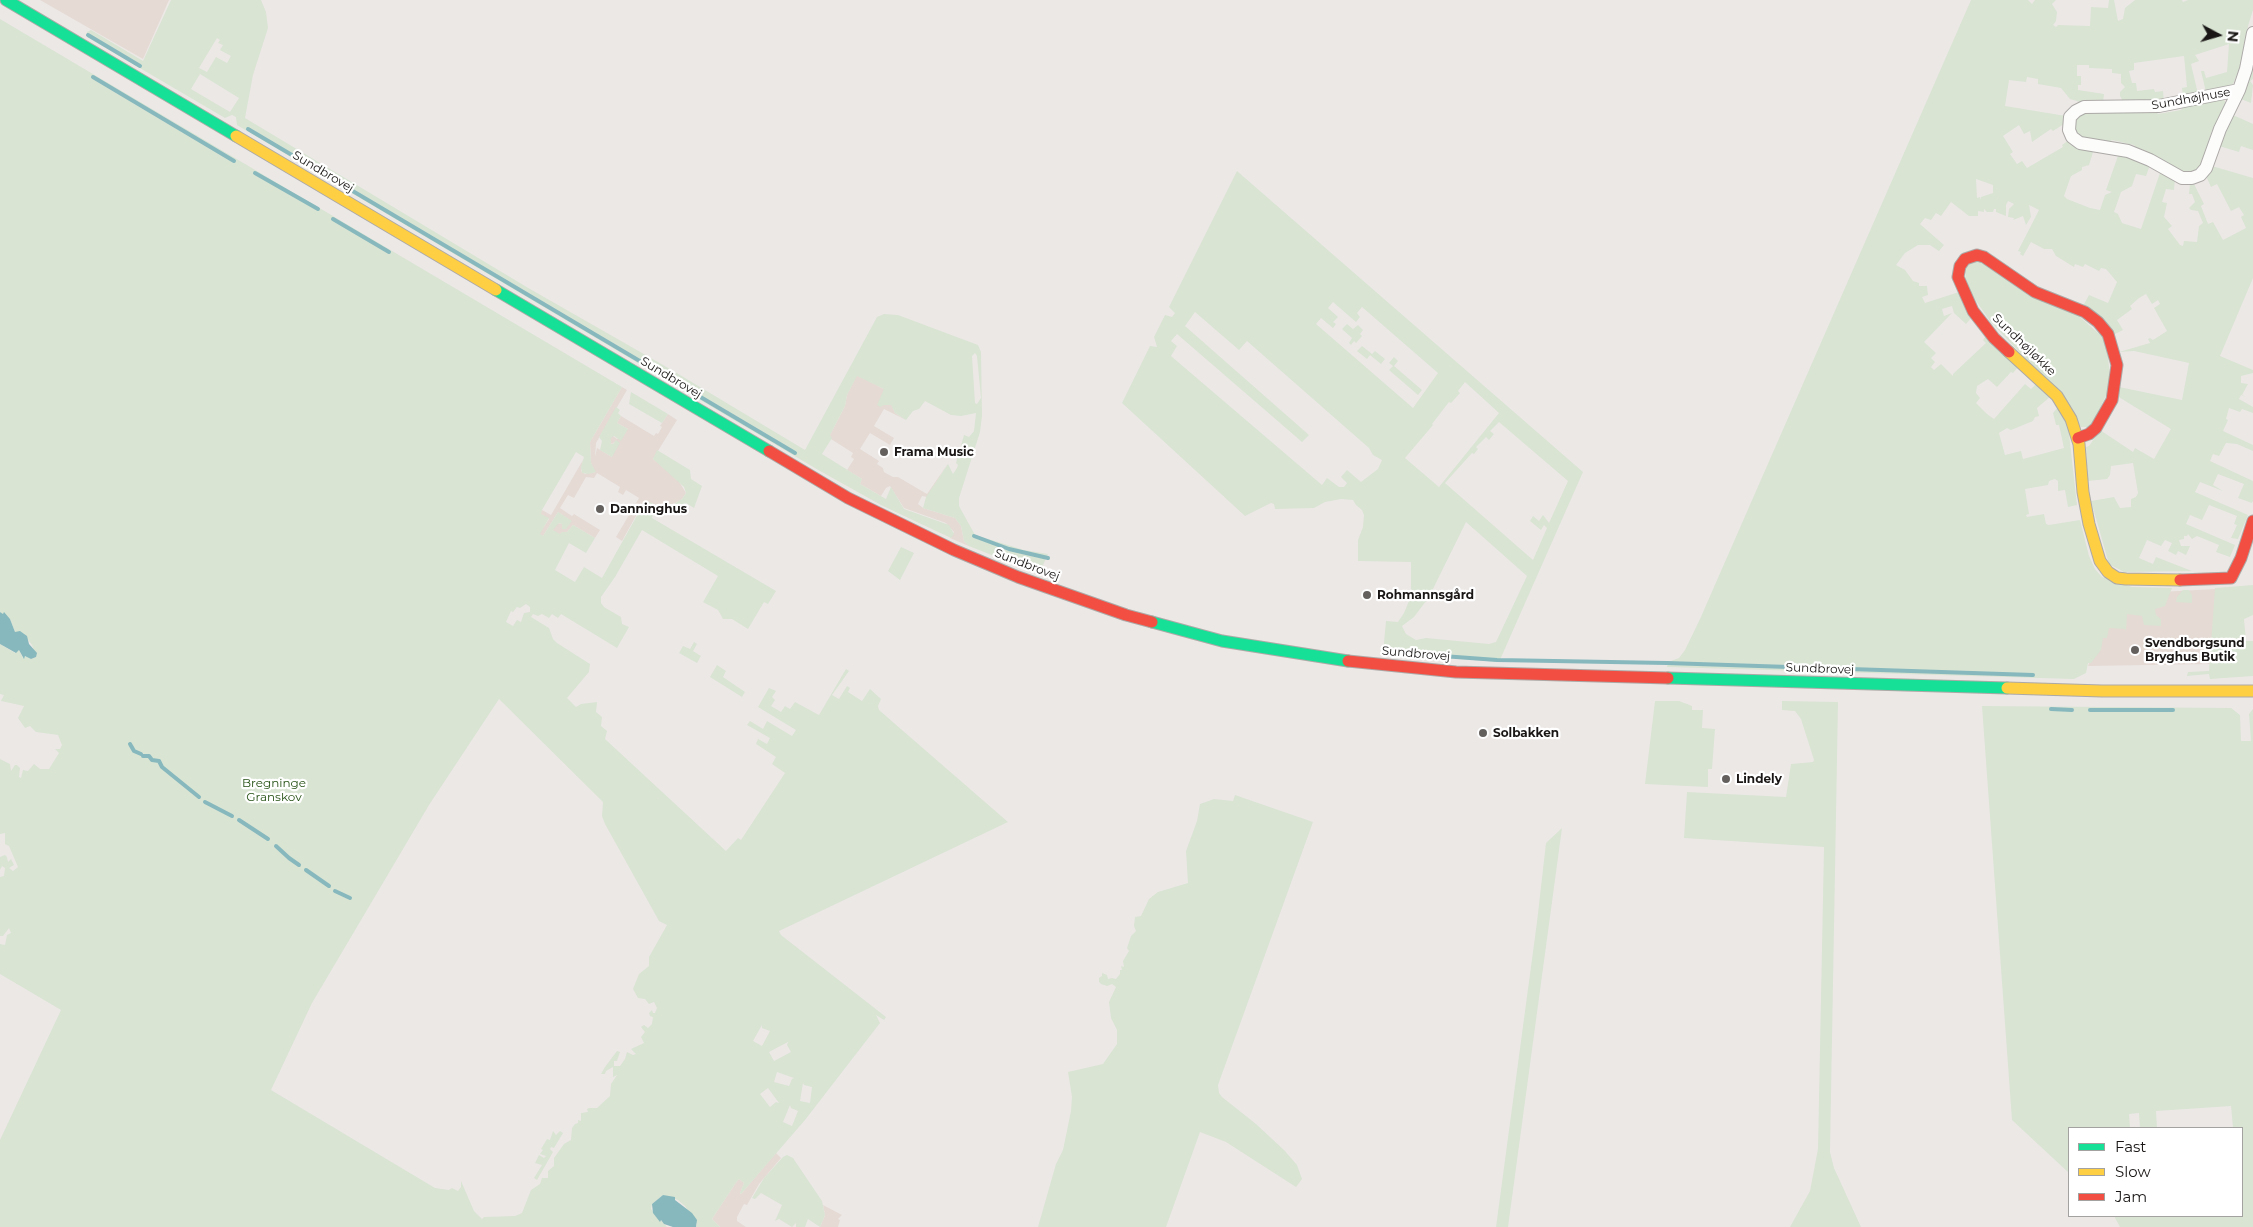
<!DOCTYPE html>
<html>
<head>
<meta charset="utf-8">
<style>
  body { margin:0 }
  #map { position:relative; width:2253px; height:1227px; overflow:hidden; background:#ece8e6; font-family:Montserrat,sans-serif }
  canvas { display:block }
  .legend { position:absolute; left:2068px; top:1127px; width:175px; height:90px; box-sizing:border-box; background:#fff; border:1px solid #a3a2a1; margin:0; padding:6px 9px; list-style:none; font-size:15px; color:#191615 }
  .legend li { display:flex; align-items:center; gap:10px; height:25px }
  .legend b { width:25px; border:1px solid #a3a2a1 }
  .north { position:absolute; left:2193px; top:10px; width:50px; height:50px; -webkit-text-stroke:4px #fff; paint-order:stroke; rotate:96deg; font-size:14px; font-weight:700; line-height:20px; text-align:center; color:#191615 }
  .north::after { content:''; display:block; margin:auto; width:18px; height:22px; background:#191615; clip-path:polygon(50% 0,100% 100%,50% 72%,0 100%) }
</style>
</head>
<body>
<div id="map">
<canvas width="2253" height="1227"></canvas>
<ul class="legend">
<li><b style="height:6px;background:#16e098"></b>Fast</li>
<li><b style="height:6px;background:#ffcf43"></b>Slow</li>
<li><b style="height:6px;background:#f24e42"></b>Jam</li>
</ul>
<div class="north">N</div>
</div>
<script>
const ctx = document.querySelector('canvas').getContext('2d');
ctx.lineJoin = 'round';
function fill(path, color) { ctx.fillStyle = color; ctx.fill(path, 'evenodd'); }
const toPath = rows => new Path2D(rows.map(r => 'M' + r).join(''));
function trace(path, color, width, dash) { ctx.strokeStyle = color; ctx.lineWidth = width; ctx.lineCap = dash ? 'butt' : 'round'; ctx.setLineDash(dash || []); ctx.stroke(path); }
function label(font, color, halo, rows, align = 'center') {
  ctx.font = font + ' Montserrat,sans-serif'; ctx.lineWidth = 4.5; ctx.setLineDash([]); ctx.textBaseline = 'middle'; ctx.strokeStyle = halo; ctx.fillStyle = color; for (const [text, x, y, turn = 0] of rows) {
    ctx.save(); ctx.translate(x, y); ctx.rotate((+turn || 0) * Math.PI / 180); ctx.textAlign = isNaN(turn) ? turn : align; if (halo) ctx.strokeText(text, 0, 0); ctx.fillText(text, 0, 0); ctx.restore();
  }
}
const built = toPath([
  [40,0,169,0,143,59],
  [857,375,884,389,882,405,891,404,895,413,906,420,884,409,874,426,894,438,890,445,870,433,860,449,879,461,877,464,883,468,884,472,893,477,898,477,927,494,949,462,927,497,922,496,918,504,923,508,955,518,961,526,964,541,971,547,950,538,954,532,946,523,904,508,890,486,886,488,881,496,860,484,862,479,847,470,854,459,851,457,853,453,831,439,830,435,845,406,847,395],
  [622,387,627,390,596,443,595,457,597,448,612,457,616,441,612,444,610,442,611,438,613,436,617,439,628,429,617,423,621,416,654,436,656,433,658,434,662,427,660,426,668,414,677,420,653,459,678,480,686,493,682,499,666,509,653,505,642,505,622,541,616,537,639,498,626,490,623,495,618,492,620,487,597,473,594,478,586,477,574,498,568,495,560,508,572,516,574,514,600,530,595,538,573,525,567,532,562,532,560,535,552,530,557,523,562,524,563,529,571,521,558,512,543,536,539,534,549,519,540,514,542,510,551,515,583,460,581,471,585,474,595,472,591,463,590,442],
  [2216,589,2212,664,2088,666,2102,629,2160,592],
  [776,1153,781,1158,759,1184,747,1205,744,1204,737,1217,737,1221,746,1227,720,1227,712,1219,735,1184,739,1179,744,1183,740,1193,741,1194],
  [823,1205,842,1215,838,1219,840,1220,838,1227,820,1227,825,1215]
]);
const green = toPath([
  [171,0,261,0,266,12,268,28,253,75,245,118,530,289,670,369,805,450,877,317,884,314,898,315,978,345,981,352,982,416,980,432,959,498,959,506,975,535,1024,550,1048,554,1039,574,969,546,964,541,961,526,955,518,923,508,926,497,948,464,953,474,957,468,958,465,956,463,964,435,969,437,974,431,976,413,961,416,951,415,925,401,919,409,913,411,906,420,895,413,891,405,884,405,880,407,877,405,884,389,857,376,847,395,845,406,830,435,832,438,822,454,862,479,860,484,886,499,891,487,904,509,949,525,954,534,951,538,881,505,820,471,237,125,236,117,232,115,225,118,87,37,87,32,91,30,143,61],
  [217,38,220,40,218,43,223,45,220,50,231,56,227,63,216,57,207,72,199,68],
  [200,74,239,98,230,112,191,89],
  [975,353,977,356,981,398,977,404,975,403,972,356],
  [1971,0,2028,0,2032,4,2035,0,2056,0,2052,4,2057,12,2056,21,2053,25,2056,27,2058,25,2090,26,2091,7,2108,8,2109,0,2114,0,2118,21,2123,19,2125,8,2135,0,2182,0,2183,2,2188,0,2253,0,2253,10,2248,26,2242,62,2233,84,2206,92,2201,71,2204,71,2206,78,2227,72,2229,44,2195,55,2199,61,2191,64,2198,94,2183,97,2182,88,2187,87,2184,56,2134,63,2134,70,2129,71,2132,83,2136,83,2137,91,2154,89,2155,92,2163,91,2164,101,2124,103,2120,96,2120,92,2125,87,2121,83,2121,74,2112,73,2112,69,2089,68,2089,65,2077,65,2077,76,2081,76,2081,85,2078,85,2078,90,2104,94,2103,103,2080,103,2077,101,2070,99,2061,88,2038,84,2038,79,2027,77,2026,82,2009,80,2005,106,2066,116,2064,124,2053,131,2051,129,2032,142,2030,131,2024,134,2019,125,2003,136,2013,152,2010,154,2017,164,2022,161,2027,168,2063,147,2062,145,2069,140,2094,149,2089,165,2082,167,2082,170,2071,176,2064,196,2067,199,2090,208,2100,210,2105,195,2112,192,2106,190,2119,153,2150,165,2146,176,2136,174,2132,186,2121,192,2114,212,2118,214,2122,223,2141,229,2161,170,2175,179,2174,190,2166,189,2162,202,2167,203,2164,217,2172,226,2168,229,2180,245,2183,246,2184,241,2197,242,2199,226,2203,223,2198,211,2191,210,2189,208,2195,202,2192,194,2189,194,2190,183,2193,182,2204,204,2201,206,2208,224,2213,222,2223,240,2246,228,2241,217,2244,215,2239,207,2231,211,2217,184,2211,187,2206,176,2212,166,2253,178,2253,278,2220,356,2253,370,2253,373,2241,376,2241,383,2248,384,2242,395,2248,398,2241,395,2239,399,2253,407,2253,413,2242,409,2240,412,2229,408,2226,419,2228,420,2223,431,2253,445,2253,451,2237,444,2226,443,2219,456,2213,454,2210,461,2253,481,2253,501,2252,503,2238,498,2244,484,2218,474,2213,485,2223,491,2200,482,2195,492,2248,515,2238,539,2231,538,2237,525,2234,524,2237,516,2209,505,2202,520,2190,515,2186,524,2235,545,2230,557,2216,552,2219,545,2197,536,2192,539,2188,534,2187,536,2184,536,2184,539,2179,540,2181,546,2190,546,2186,555,2178,551,2176,555,2168,551,2172,543,2165,540,2161,546,2147,540,2139,558,2153,564,2156,557,2192,571,2124,572,2109,564,2091,501,2114,497,2120,508,2131,507,2131,499,2136,497,2138,493,2133,463,2111,466,2110,475,2107,479,2088,481,2086,447,2089,446,2100,430,2133,452,2135,448,2154,459,2171,429,2117,396,2119,387,2182,400,2189,363,2134,351,2119,352,2150,343,2148,339,2150,338,2153,340,2167,331,2154,308,2160,304,2158,300,2152,304,2146,294,2139,298,2130,306,2132,309,2117,320,2123,330,2113,335,2083,306,2089,295,2108,303,2117,282,2106,269,2101,268,2099,271,2085,264,2083,267,2075,264,2074,267,2056,256,2052,249,2044,249,2031,242,2023,256,2020,254,2021,252,2018,251,2039,210,2029,205,2031,217,2026,225,2023,216,2013,220,2014,218,2008,217,2009,209,2014,204,2008,201,2006,205,2006,216,1996,212,1996,209,1994,209,1993,212,1987,212,1984,209,1984,212,1978,211,1978,216,1969,216,1951,202,1941,216,1936,213,1931,220,1925,218,1920,224,1944,245,1939,251,1930,245,1918,245,1905,253,1896,265,1905,270,1913,281,1919,283,1919,286,1927,286,1928,295,1922,297,1925,303,1959,292,1972,317,1966,324,1954,313,1952,306,1942,309,1944,316,1952,313,1924,342,1936,353,1931,358,1935,362,1931,367,1934,370,1941,364,1953,376,1953,374,1986,343,1983,340,1986,336,2019,366,2013,373,2011,372,1997,387,1988,379,1977,386,1976,393,1980,398,1976,403,1987,414,1994,419,2025,384,2031,389,2037,383,2051,396,2037,408,2039,416,2035,417,2033,421,2011,430,2007,428,1999,433,2005,455,2021,451,2023,459,2064,448,2059,425,2056,425,2053,413,2059,406,2068,425,2077,505,2068,507,2065,490,2058,491,2058,481,2055,479,2049,481,2048,485,2025,489,2029,514,2026,515,2027,517,2044,514,2046,524,2049,525,2080,520,2089,556,2095,569,2102,577,2132,587,2172,588,2165,606,2155,609,2156,615,2161,619,2161,626,2144,625,2142,616,2127,614,2126,631,2125,629,2109,628,2107,638,2103,638,2101,650,2091,663,2088,663,2086,673,2074,679,1667,667,1668,662,1679,658,1685,650,1700,619],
  [1976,179,1993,185,1993,193,1981,197,1981,200,1980,197,1977,198],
  [0,19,622,387,590,442,591,463,596,472,588,474,582,473,581,467,584,457,576,452,542,510,541,514,549,518,540,534,543,536,558,512,572,521,566,529,562,529,562,524,559,523,553,530,560,534,562,532,567,532,573,525,595,538,586,553,569,543,555,570,575,582,584,567,602,578,644,503,649,502,666,509,682,499,686,493,684,487,653,459,657,450,690,470,691,479,702,486,694,508,686,503,671,514,654,510,652,518,776,591,768,604,764,602,748,629,732,619,723,619,718,610,703,602,718,576,642,530,615,577,601,597,601,603,604,607,621,617,622,624,629,627,617,648,561,614,558,618,552,614,549,618,542,614,538,616,533,614,531,617,549,628,553,639,557,643,590,664,589,672,567,698,576,707,581,704,597,702,596,712,602,717,601,726,607,731,605,739,726,851,738,838,741,840,785,773,772,764,776,757,756,744,758,739,767,744,770,738,747,725,750,721,763,729,767,721,792,736,796,730,758,707,769,688,776,691,772,697,775,700,771,706,781,712,785,706,790,709,795,702,819,715,846,669,849,671,832,695,839,699,847,686,850,688,848,692,862,701,870,689,881,699,878,706,879,710,1008,822,779,931,781,935,886,1017,884,1020,876,1015,880,1023,805,1120,741,1194,740,1193,744,1183,739,1179,735,1184,712,1219,720,1227,696,1227,697,1224,685,1206,678,1200,663,1195,652,1204,651,1209,667,1227,0,1227,0,1140,61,1010,0,974,0,944,5,945,7,935,11,933,9,928,3,936,0,936,0,877,4,876,5,868,2,866,0,870,0,857,5,855,7,857,8,862,11,859,14,865,9,868,13,871,18,867,9,846,5,844,5,833,0,834,0,759,10,764,11,771,15,765,17,765,20,768,19,777,21,778,23,770,28,771,34,764,40,769,49,769,59,753,55,749,60,749,62,745,58,735,36,732,30,726,25,728,18,718,24,706,1,701,4,695,0,694,0,644,15,653,19,650,23,658,26,656,31,659,36,657,32,645,23,633,15,632,10,619,0,612],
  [526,604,530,607,530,612,524,613,521,622,517,620,513,626,506,622,511,611,513,612,517,607,520,608],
  [499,699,603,802,602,816,605,824,659,921,667,925,649,957,649,966,639,974,633,989,638,998,645,999,649,1004,654,1002,657,1008,655,1013,653,1013,652,1010,649,1013,650,1016,653,1017,652,1024,648,1028,644,1025,641,1027,645,1032,641,1037,644,1043,631,1049,636,1054,633,1055,627,1052,625,1059,620,1066,614,1066,614,1061,617,1061,620,1052,617,1051,605,1067,601,1074,605,1074,606,1071,613,1067,613,1077,617,1075,611,1084,610,1096,597,1108,589,1108,587,1109,588,1112,581,1113,581,1121,578,1120,578,1123,575,1124,572,1128,571,1140,564,1144,554,1158,554,1166,548,1171,548,1178,542,1178,540,1184,531,1190,522,1213,515,1216,484,1217,482,1219,474,1211,461,1181,461,1187,458,1191,452,1188,449,1190,435,1188,271,1090,312,1003,429,805],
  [762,1025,762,1028,770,1031,762,1046,753,1041],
  [788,1042,787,1045,791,1052,774,1061,769,1052],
  [777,1072,794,1078,792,1079,789,1086,774,1082],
  [803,1083,804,1085,812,1087,810,1103,800,1101],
  [768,1088,779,1103,776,1102,770,1107,760,1094],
  [790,1105,791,1108,798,1111,792,1126,783,1122],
  [2253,65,2253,79,2250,81,2253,85,2251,103,2241,99],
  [2223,98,2227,105,2218,125,2214,126,2211,133,2201,168,2186,174,2137,149,2134,145,2112,140,2109,142,2084,140,2076,134,2074,119,2081,112,2155,110,2158,114,2181,110,2183,106],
  [2233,115,2253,124,2253,150,2241,146,2239,152,2219,146],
  [1237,171,1583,472,1499,662,1383,653,1386,621,1398,622,1404,613,1411,596,1411,562,1358,561,1358,540,1363,527,1364,515,1362,510,1356,505,1353,500,1341,499,1325,502,1314,508,1275,509,1274,504,1271,503,1245,516,1122,403,1150,346,1157,347,1154,337,1165,315,1172,317,1175,313,1169,307],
  [1333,302,1356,322,1360,317,1357,313,1362,307,1438,373,1413,408,1316,324,1321,318,1333,328,1336,324,1333,322,1338,317,1328,308],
  [1195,312,1239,350,1247,341,1369,448,1373,455,1382,460,1378,469,1361,482,1347,470,1341,477,1347,483,1344,487,1339,487,1327,478,1322,485,1171,356,1177,346,1171,341,1177,334,1302,442,1309,435,1185,326],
  [1465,382,1499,413,1439,487,1405,458,1433,425,1432,424,1449,402,1451,403,1460,393,1458,391],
  [1499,422,1568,481,1549,523,1543,515,1539,521,1533,516,1530,521,1541,530,1544,525,1547,528,1533,560,1445,483,1472,453,1474,454,1478,449,1476,447,1486,437,1489,440,1494,434,1490,431],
  [1466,522,1527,576,1496,642,1489,644,1426,638,1416,640,1406,634,1402,626,1414,617,1429,597],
  [1976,260,2073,311,2106,340,2111,385,2091,427,2081,427,2035,369,1990,321,1965,285,1966,265],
  [1347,324,1353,329,1358,325,1363,330,1360,334,1362,336,1356,343,1354,341,1351,345,1349,343,1352,338,1342,329],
  [1362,346,1372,354,1375,351,1385,359,1381,364,1370,355,1367,359,1357,351],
  [1394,357,1398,361,1394,366,1422,390,1418,395,1389,370,1393,366,1389,363],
  [631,392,668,414,662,423,629,404],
  [616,407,620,410,618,413,621,416,617,423,628,429,621,441,614,436,611,438,611,444,613,444,616,440,620,443,612,457,600,450,602,441,599,437],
  [901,547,914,553,900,580,888,571],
  [2253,585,2253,615,2244,619,2246,641,2253,641,2253,676,2210,679,2209,674,2187,676,2188,672,2209,671,2215,588],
  [2183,590,2189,590,2192,595,2192,603,2176,602,2177,597],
  [694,642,697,644,693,651,701,656,697,663,679,653,683,646,690,649],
  [717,665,726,671,723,677,745,692,742,697,710,677],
  [1655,701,1679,701,1692,706,1692,710,1703,710,1702,728,1715,729,1712,769,1708,769,1708,787,1645,784],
  [1782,701,1838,702,1830,1152,1834,1168,1861,1227,1790,1227,1810,1191,1818,1149,1824,847,1684,838,1687,792,1786,797,1791,764,1813,762,1814,760,1801,719,1795,711,1782,710],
  [1982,706,2231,708,2240,715,2241,741,2251,741,2249,714,2253,709,2253,1227,2120,1227,2114,1216,2242,1216,2242,1128,2233,1128,2231,1106,2156,1111,2157,1128,2140,1128,2139,1113,2129,1114,2130,1128,2069,1128,2069,1173,2012,1120],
  [1235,795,1313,822,1218,1085,1219,1093,1222,1097,1256,1124,1284,1150,1297,1165,1302,1179,1296,1187,1226,1142,1200,1132,1166,1227,1038,1227,1056,1164,1063,1150,1071,1111,1072,1097,1068,1072,1103,1064,1117,1044,1117,1030,1111,1018,1109,1002,1116,987,1112,984,1107,986,1101,984,1099,982,1099,978,1102,976,1102,973,1107,975,1108,979,1112,978,1116,979,1120,974,1120,970,1122,970,1121,966,1124,967,1123,961,1129,951,1127,948,1131,936,1136,931,1134,926,1135,917,1141,916,1149,899,1158,892,1188,883,1186,851,1197,821,1200,804,1214,799,1233,801],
  [1562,828,1508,1227,1496,1227,1537,922,1546,843],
  [553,1131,556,1135,560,1131,563,1133,554,1148,551,1147,550,1149,553,1152,537,1180,534,1178,542,1165,535,1163,539,1155,544,1158,546,1156,540,1154,543,1150,541,1149,547,1139,550,1140],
  [787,1155,793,1158,822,1201,825,1215,820,1227,808,1219,805,1227,796,1227,796,1223,792,1227,779,1219,775,1221,782,1205,761,1193,755,1199,752,1198,764,1178,783,1157]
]);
const water = toPath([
  [0,612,3,614,4,612,10,619,15,632,20,631,27,636,29,644,37,653,36,657,31,659,25,656,24,659,19,650,16,653,0,644],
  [663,1195,675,1197,675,1200,692,1213,697,1220,696,1227,673,1227,664,1224,661,1220,660,1222,653,1213,652,1204]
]);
const stream = toPath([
  [88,35,140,66],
  [93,77,234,161],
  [248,129,795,453],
  [255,173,318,209],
  [333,219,389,252],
  [974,536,1009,549,1048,558],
  [1388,652,1497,660,1667,663,2033,675],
  [2051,709,2072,710],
  [2090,710,2173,710],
  [130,744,134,751,141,754],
  [143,756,149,756,152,760,159,761,162,767,199,797],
  [205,802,232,816],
  [239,820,268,839],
  [276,846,289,858,299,865],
  [306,870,329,886],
  [335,891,350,898]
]);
const street = toPath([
  [2239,90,2220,129,2206,168,2200,175,2192,178,2182,178,2150,160,2128,151,2080,143,2072,137,2069,130,2070,117,2076,111,2084,107,2159,106,2239,90],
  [2239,90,2246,69,2253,33]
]);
const fast = toPath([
  [6,0,236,136],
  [496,290,769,451],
  [1152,622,1222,641,1348,661],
  [1668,678,2007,688]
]);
const slow = toPath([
  [236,136,496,290],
  [2009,352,2057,396,2071,419,2079,444,2083,492,2089,524,2100,561,2108,572,2117,578,2126,579,2180,580],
  [2007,688,2102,691,2253,691]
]);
const jam = toPath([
  [2009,352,1994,338,1973,311,1958,277,1960,266,1965,259,1977,255,1984,257,2035,292,2085,312,2098,322,2108,334,2117,365,2112,400,2096,428,2089,434,2078,438],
  [769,451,848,498,954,550,1018,577,1126,615,1152,622],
  [2180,580,2231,578,2241,558,2253,521],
  [1348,661,1456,672,1668,678]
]);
const markers = [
  [884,452,5,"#63605e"],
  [600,509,5,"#63605e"],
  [1367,595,5,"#63605e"],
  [2135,650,5,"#63605e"],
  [1483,733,5,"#63605e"],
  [1726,779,5,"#63605e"]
];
const streetNames = [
  ["Sundhøjhuse",2191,99,-10],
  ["Sundbrovej",323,172,31],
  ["Sundhøjløkke",2024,345,44],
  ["Sundbrovej",671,378,31],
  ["Sundbrovej",1027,565,21],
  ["Sundbrovej",1416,654,5],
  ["Sundbrovej",1820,669,2]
];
const poiNames = [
  ["Frama Music",894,452],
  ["Danninghus",610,509],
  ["Rohmannsgård",1377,595],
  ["Svendborgsund",2145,643],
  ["Bryghus Butik",2145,657],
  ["Solbakken",1493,733],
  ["Lindely",1736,779]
];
const parkNames = [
  ["Bregninge",274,783],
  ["Granskov",274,797]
];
fill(built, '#e5dad4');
fill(green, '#d9e4d3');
fill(water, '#87b8bd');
trace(stream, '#87b8bd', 4);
trace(street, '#aca9a7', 14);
trace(fast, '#aca9a7', 13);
trace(slow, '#aca9a7', 13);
trace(jam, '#aca9a7', 13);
trace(street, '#fcfcfb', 12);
trace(fast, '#16e098', 11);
trace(slow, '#ffcf43', 11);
trace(jam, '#f24e42', 11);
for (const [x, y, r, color] of markers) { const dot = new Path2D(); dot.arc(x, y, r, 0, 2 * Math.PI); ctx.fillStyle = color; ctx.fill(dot); trace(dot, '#fff', 2); }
label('12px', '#191615', '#fff', streetNames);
label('bold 12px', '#191615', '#fff', poiNames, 'left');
label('12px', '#245013', '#fff', parkNames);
</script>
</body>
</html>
